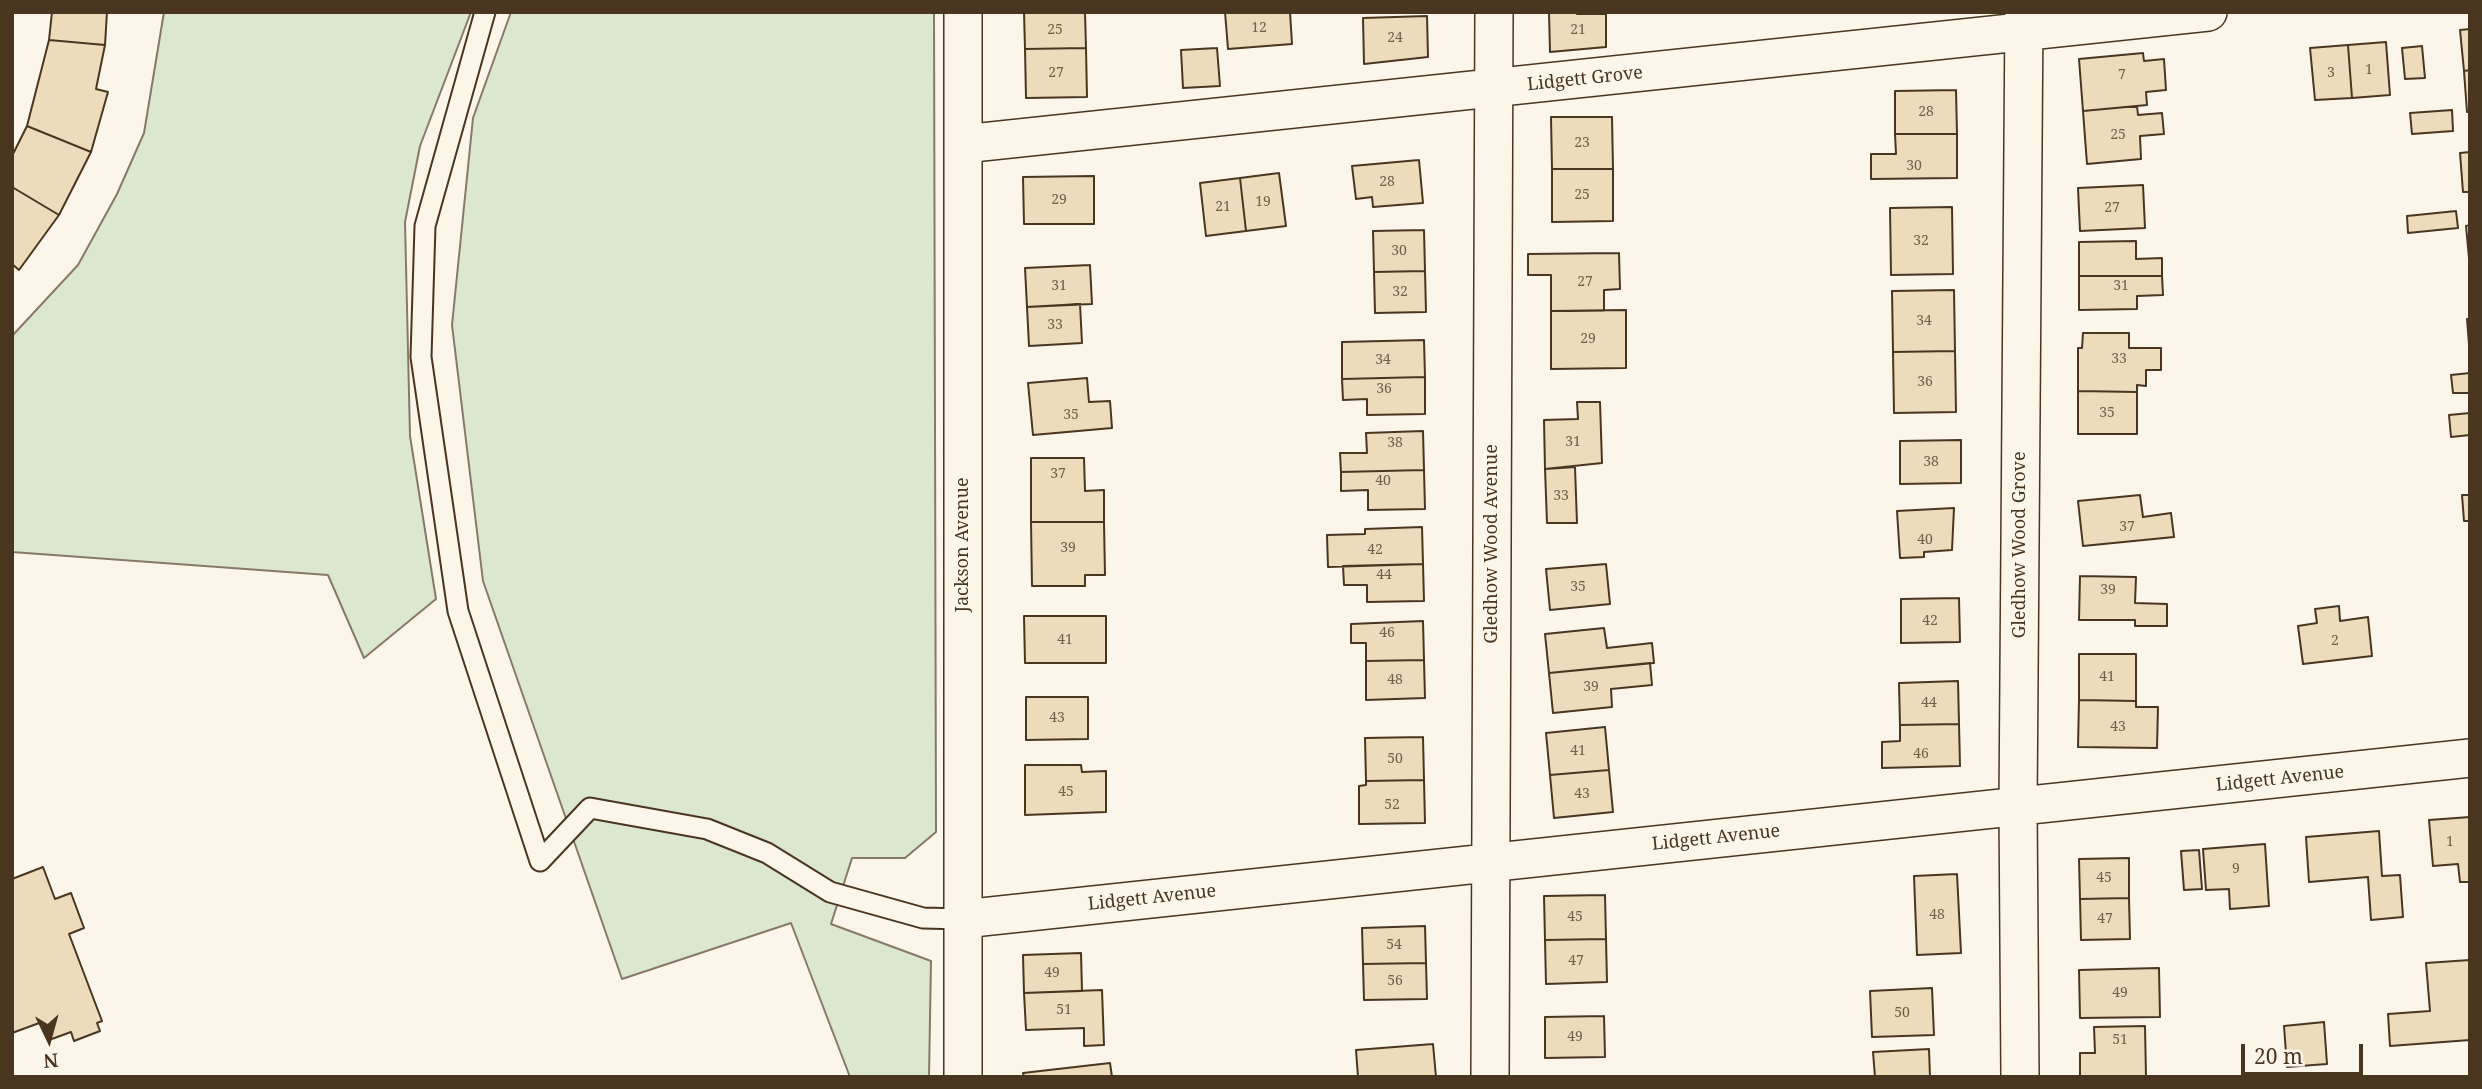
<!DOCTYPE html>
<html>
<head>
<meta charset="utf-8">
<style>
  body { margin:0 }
  #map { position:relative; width:2482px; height:1089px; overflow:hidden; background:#fbf6e9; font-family:"Noto Serif",serif }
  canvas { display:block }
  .frame { position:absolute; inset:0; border:14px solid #4a3520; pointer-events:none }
  .north { position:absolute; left:14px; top:1005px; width:70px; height:70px; -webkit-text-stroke:5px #fbf6e9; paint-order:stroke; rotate:175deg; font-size:19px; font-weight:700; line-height:28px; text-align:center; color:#4a3520 }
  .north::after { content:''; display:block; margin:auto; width:24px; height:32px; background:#4a3520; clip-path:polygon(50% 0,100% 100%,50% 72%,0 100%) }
  .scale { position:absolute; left:2241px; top:1044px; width:122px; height:32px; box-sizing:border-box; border:4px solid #4a3520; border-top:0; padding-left:9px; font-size:21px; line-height:24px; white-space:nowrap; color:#4a3520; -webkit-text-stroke:5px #fbf6e9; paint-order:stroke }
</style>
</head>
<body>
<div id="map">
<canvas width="2482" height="1089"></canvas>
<div class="frame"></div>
<div class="north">N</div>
<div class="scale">20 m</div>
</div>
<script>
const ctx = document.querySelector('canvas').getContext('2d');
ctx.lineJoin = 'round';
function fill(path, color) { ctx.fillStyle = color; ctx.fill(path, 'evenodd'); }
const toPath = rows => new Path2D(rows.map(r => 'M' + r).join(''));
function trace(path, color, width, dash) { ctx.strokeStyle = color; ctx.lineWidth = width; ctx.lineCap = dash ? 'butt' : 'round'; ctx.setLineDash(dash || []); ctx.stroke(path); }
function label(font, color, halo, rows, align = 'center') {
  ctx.font = font + ' "Noto Serif",serif'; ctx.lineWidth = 5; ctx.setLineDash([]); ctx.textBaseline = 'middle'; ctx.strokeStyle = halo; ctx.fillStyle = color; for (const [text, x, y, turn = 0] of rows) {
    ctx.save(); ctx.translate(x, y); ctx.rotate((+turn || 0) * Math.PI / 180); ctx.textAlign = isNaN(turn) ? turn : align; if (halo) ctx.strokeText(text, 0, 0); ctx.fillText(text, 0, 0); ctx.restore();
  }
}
const green = toPath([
  [164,12,471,12,420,146,405,222,410,436,436,599,364,658,328,575,12,552,12,336,78,265,117,194,144,133,164,12],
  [511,12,934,12,936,832,905,858,852,858,831,924,931,961,929,1077,850,1077,791,923,622,979,483,581,452,325,473,118,511,12]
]);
const building = toPath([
  [52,12,107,12,105,45,49,40,52,12],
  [1024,12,1085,12,1086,48,1025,49,1024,12],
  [1225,12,1290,12,1292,44,1228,49,1225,12],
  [1549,12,1606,14,1606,47,1550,52,1549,12],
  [1577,12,1606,12,1606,14,1577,14,1577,12],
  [1427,16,1428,57,1364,64,1363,18,1427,16],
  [2470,29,2470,70,2464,71,2460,30,2470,29],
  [49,40,105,45,96,89,108,92,91,152,27,126,49,40],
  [2386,42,2390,95,2352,98,2348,45,2386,42],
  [2348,45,2352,98,2315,100,2310,48,2348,45],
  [2422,46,2425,78,2405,79,2402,48,2422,46],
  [1086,48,1087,97,1026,98,1025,49,1086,48],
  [1217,48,1220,86,1183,88,1181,50,1217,48],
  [2143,53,2144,61,2164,59,2166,90,2146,92,2147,105,2083,111,2079,59,2143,53],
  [2470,70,2470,112,2467,112,2464,71,2470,70],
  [1956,90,1957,134,1895,134,1895,91,1956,90],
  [2137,106,2138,115,2162,113,2164,134,2140,136,2141,159,2087,164,2083,111,2137,106],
  [2452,110,2453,131,2412,134,2410,113,2452,110],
  [1551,117,1612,117,1613,169,1552,169,1551,117],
  [27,126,91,152,59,215,12,187,12,156,27,126],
  [1895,134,1957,134,1957,178,1871,179,1871,154,1896,154,1895,134],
  [2470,152,2470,192,2463,192,2460,153,2470,152],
  [1419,160,1423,203,1373,207,1372,197,1356,199,1352,166,1419,160],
  [1552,169,1613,169,1613,221,1552,222,1552,169],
  [1279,173,1286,226,1246,231,1240,178,1279,173],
  [1094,176,1094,224,1024,224,1023,177,1094,176],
  [1240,178,1246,231,1206,236,1200,183,1240,178],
  [2143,185,2145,228,2080,231,2078,188,2143,185],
  [12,187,59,215,19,270,12,264,12,187],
  [1952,207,1953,274,1891,275,1890,208,1952,207],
  [2456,211,2458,228,2408,233,2407,216,2456,211],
  [2470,225,2470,269,2466,226,2470,225],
  [1424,230,1425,271,1374,272,1373,231,1424,230],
  [2136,241,2136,259,2162,258,2162,276,2079,276,2079,242,2136,241],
  [1619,253,1620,289,1604,290,1604,311,1551,311,1551,275,1528,275,1528,254,1619,253],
  [1090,265,1092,304,1027,307,1025,268,1090,265],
  [1425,271,1426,312,1375,313,1374,272,1425,271],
  [2079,276,2162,276,2163,295,2137,296,2137,309,2079,310,2079,276],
  [1954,290,1955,351,1893,352,1892,291,1954,290],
  [1080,304,1082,343,1029,346,1027,307,1080,304],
  [1626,310,1626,368,1551,369,1551,311,1626,310],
  [2467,319,2470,319,2470,357,2467,319],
  [2083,333,2129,333,2129,348,2161,348,2161,370,2146,370,2146,386,2137,385,2137,392,2078,391,2078,348,2082,348,2083,333],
  [1424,340,1425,377,1342,379,1342,342,1424,340],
  [1955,351,1956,412,1894,413,1893,352,1955,351],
  [2470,373,2470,393,2453,393,2451,375,2470,373],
  [1425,377,1425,414,1367,415,1367,399,1343,400,1342,379,1425,377],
  [1087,378,1089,402,1110,401,1112,428,1033,435,1028,383,1087,378],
  [2078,391,2137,392,2137,434,2078,434,2078,391],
  [1577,402,1600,402,1602,463,1545,469,1544,420,1578,419,1577,402],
  [2470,413,2470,435,2451,437,2449,415,2470,413],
  [1423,431,1424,470,1341,472,1340,453,1367,453,1366,433,1423,431],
  [1961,440,1961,483,1900,484,1900,441,1961,440],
  [1031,458,1084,458,1085,491,1104,490,1104,522,1031,522,1031,458],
  [1575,467,1577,523,1547,523,1545,469,1575,467],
  [1424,470,1425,509,1368,510,1368,490,1341,491,1341,472,1424,470],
  [2140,495,2143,517,2171,513,2174,537,2083,546,2078,501,2140,495],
  [2462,495,2470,495,2470,521,2464,521,2462,495],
  [1954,508,1952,550,1924,552,1924,557,1900,558,1897,511,1954,508],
  [1031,522,1104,522,1105,575,1085,575,1085,586,1032,586,1031,522],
  [1422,527,1423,564,1328,567,1327,535,1365,534,1365,529,1422,527],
  [1423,564,1424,601,1367,602,1367,585,1344,585,1343,566,1423,564],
  [1606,564,1610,604,1550,610,1546,569,1606,564],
  [2080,576,2136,577,2135,603,2167,604,2167,626,2135,626,2135,620,2079,620,2080,576],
  [1959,598,1960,642,1901,643,1901,599,1959,598],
  [2339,606,2340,621,2368,617,2372,656,2303,664,2298,626,2317,623,2315,609,2339,606],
  [1024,616,1106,616,1106,663,1025,663,1024,616],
  [1423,621,1424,660,1366,661,1366,643,1351,643,1351,624,1423,621],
  [1604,628,1607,648,1652,643,1654,663,1549,673,1545,634,1604,628],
  [2079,654,2136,654,2136,701,2079,700,2079,654],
  [1424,660,1425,698,1366,700,1366,661,1424,660],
  [1650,663,1652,685,1611,689,1612,707,1553,713,1549,673,1650,663],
  [1958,681,1959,724,1900,725,1899,683,1958,681],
  [1026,697,1088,697,1088,739,1026,740,1026,697],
  [2079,700,2136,701,2136,707,2158,707,2157,748,2078,747,2079,700],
  [1959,724,1960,766,1882,768,1882,742,1900,741,1900,725,1959,724],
  [1605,727,1609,770,1550,775,1546,733,1605,727],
  [1423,737,1424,780,1366,781,1365,738,1423,737],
  [1025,765,1081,765,1082,772,1106,771,1106,812,1025,815,1025,765],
  [1609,770,1613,812,1554,818,1550,775,1609,770],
  [1424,780,1425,823,1359,824,1359,786,1366,785,1366,781,1424,780],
  [2470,817,2470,882,2460,882,2458,864,2433,866,2429,820,2470,817],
  [2379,831,2382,876,2400,875,2403,917,2371,920,2368,877,2309,882,2306,837,2379,831],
  [2265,844,2269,906,2230,909,2229,889,2206,890,2203,849,2265,844],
  [2199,850,2202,889,2184,890,2181,851,2199,850],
  [2129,858,2129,898,2080,899,2079,859,2129,858],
  [43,867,55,899,71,893,84,928,69,934,102,1021,97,1023,100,1031,74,1041,71,1032,49,1040,42,1022,12,1033,12,879,43,867],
  [1957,874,1961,953,1917,955,1914,876,1957,874],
  [1605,895,1606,939,1545,940,1544,896,1605,895],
  [2129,898,2130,939,2081,940,2080,899,2129,898],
  [1425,926,1426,963,1363,964,1362,928,1425,926],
  [1606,939,1607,982,1546,984,1545,940,1606,939],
  [1081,953,1082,991,1024,993,1023,955,1081,953],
  [2470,960,2470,1040,2390,1046,2388,1014,2430,1011,2426,963,2470,960],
  [1426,963,1427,999,1364,1000,1363,964,1426,963],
  [2159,968,2160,1017,2080,1018,2079,970,2159,968],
  [1932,988,1934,1035,1872,1037,1870,991,1932,988],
  [1102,990,1104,1045,1084,1046,1084,1028,1026,1030,1024,993,1102,990],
  [1604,1016,1605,1057,1545,1058,1545,1017,1604,1016],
  [2324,1022,2327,1064,2287,1067,2284,1026,2324,1022],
  [2145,1026,2146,1077,2080,1077,2080,1053,2095,1053,2094,1027,2145,1026],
  [1433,1044,1436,1077,1358,1077,1356,1050,1433,1044],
  [1929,1049,1930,1077,1875,1077,1873,1052,1929,1049],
  [1110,1063,1112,1077,1024,1077,1023,1073,1110,1063]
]);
const lane = toPath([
  [485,12,425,226,421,357,458,611,540,861,590,808,707,829,767,853,830,892,923,918,963,919]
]);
const street = toPath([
  [963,12,963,1077],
  [963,144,2208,12],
  [963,919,2470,758],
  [1490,1077,1494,12],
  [2020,1077,2018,806,2024,12]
]);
const numberNames = [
  ["12",1259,28],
  ["25",1055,30],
  ["21",1578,30],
  ["24",1395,38],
  ["1",2369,70],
  ["27",1056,73],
  ["3",2331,73],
  ["7",2122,75],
  ["28",1926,112],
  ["25",2118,135],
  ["23",1582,143],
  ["30",1914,166],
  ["28",1387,182],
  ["25",1582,195],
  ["29",1059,200],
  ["19",1263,202],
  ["21",1223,207],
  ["27",2112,208],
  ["32",1921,241],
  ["30",1399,251],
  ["27",1585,282],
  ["31",1059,286],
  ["31",2121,286],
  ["32",1400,292],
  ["34",1924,321],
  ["33",1055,325],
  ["29",1588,339],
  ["33",2119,359],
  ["34",1383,360],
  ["36",1925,382],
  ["36",1384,389],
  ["35",2107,413],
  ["35",1071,415],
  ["31",1573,442],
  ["38",1395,443],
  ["38",1931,462],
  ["37",1058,474],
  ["40",1383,481],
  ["33",1561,496],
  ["37",2127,527],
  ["40",1925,540],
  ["39",1068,548],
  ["42",1375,550],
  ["44",1384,575],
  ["35",1578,587],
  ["39",2108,590],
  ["42",1930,621],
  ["46",1387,633],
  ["41",1065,640],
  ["2",2335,641],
  ["41",2107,677],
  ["48",1395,680],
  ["39",1591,687],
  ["44",1929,703],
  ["43",1057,718],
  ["43",2118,727],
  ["41",1578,751],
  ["46",1921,754],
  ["50",1395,759],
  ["45",1066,792],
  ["43",1582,794],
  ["52",1392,805],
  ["1",2450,842],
  ["9",2236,869],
  ["45",2104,878],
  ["48",1937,915],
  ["45",1575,917],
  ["47",2105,919],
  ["54",1394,945],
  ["47",1576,961],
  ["49",1052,973],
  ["56",1395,981],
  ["49",2120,993],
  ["51",1064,1010],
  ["50",1902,1013],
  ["49",1575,1037],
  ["51",2120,1040]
];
const streetNames = [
  ["Lidgett Grove",1585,79,-6],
  ["Gledhow Wood Avenue",1492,544,-90],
  ["Jackson Avenue",963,545,-90],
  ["Gledhow Wood Grove",2020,545,-90],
  ["Lidgett Avenue",2280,779,-6],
  ["Lidgett Avenue",1716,838,-6],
  ["Lidgett Avenue",1152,898,-6]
];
fill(green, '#dce7d0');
trace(green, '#887966', 2);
fill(building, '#ecdcbc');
trace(building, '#4a3520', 2);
trace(lane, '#4a3520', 23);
trace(street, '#4a3520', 40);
trace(lane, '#fbf6e9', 19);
trace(street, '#fbf6e9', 37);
label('14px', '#725f47', null, numberNames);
label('18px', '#4a3520', '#fbf6e9', streetNames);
</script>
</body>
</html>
